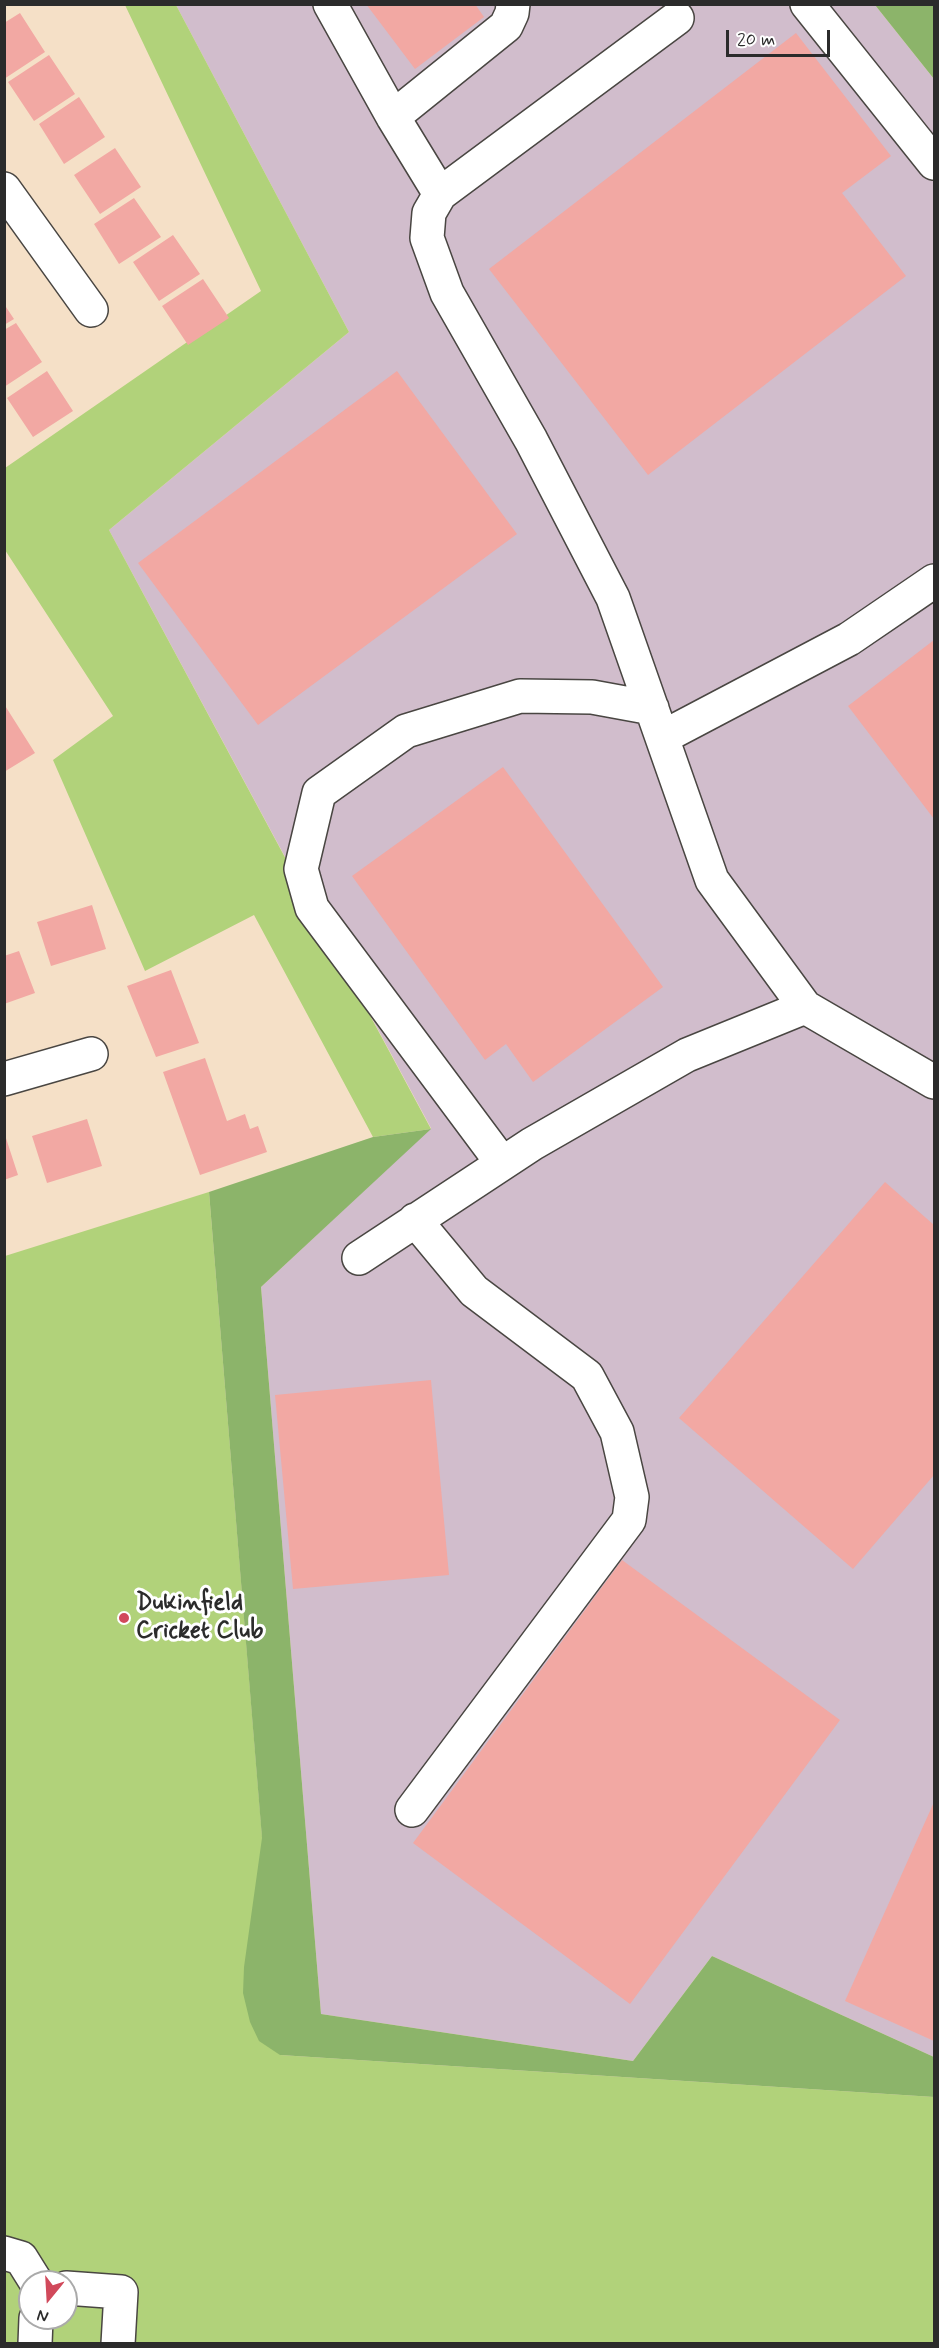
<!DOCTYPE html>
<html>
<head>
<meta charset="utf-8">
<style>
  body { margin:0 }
  #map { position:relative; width:939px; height:2348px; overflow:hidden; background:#f5e0c7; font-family:Mynerve,sans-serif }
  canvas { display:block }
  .frame { position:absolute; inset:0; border:6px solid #2b2b2b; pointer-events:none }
  .north { position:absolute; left:18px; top:2270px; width:60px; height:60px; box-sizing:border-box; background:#fff; border:2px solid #aaa; border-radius:50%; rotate:198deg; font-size:16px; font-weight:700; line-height:24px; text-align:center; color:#2b2b2b }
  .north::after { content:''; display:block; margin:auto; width:21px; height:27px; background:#d1495b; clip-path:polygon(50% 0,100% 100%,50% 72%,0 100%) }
  .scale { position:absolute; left:726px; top:30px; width:104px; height:27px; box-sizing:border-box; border:3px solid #2b2b2b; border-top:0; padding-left:8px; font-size:18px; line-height:21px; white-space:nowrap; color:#2b2b2b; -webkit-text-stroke:4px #fff; paint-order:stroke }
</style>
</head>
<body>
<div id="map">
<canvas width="939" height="2348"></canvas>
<div class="frame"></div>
<div class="north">N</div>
<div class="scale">20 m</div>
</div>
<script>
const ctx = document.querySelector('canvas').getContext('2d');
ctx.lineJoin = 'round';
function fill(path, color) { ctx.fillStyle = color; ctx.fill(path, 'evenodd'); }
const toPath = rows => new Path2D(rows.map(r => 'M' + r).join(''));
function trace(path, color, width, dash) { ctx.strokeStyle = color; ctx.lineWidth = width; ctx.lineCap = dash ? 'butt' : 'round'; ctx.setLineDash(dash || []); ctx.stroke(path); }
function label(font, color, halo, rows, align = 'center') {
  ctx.font = font + ' Mynerve,sans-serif'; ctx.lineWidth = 6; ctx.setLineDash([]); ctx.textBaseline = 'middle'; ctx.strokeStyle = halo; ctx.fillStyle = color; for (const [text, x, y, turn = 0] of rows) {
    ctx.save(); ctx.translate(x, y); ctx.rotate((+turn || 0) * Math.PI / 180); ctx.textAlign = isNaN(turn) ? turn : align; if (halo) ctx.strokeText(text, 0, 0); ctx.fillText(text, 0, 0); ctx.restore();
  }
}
const industrial = toPath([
  [176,5,875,5,934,79,934,2057,712,1956,633,2061,321,2014,261,1287,431,1128,109,530,349,332]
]);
const green = toPath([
  [125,5,176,5,349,332,109,530,431,1129,373,1137,254,915,145,971,53,760,113,716,5,550,5,468,261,291],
  [209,1192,280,2055,934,2097,934,2343,5,2343,5,1256],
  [30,2282,66,2282,66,2318,30,2318]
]);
const forest = toPath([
  [875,5,934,5,934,79],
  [431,1129,261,1287,321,2014,633,2061,712,1956,934,2057,934,2097,280,2055,259,2041,250,2022,243,1993,244,1967,262,1838,209,1192,373,1137]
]);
const building = toPath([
  [366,4,475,4,484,17,415,69],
  [20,13,45,52,4,79,4,23],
  [796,33,891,156,842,193,906,276,648,475,489,269],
  [49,55,75,94,34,121,8,82],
  [79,97,105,137,64,164,39,124],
  [115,148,141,187,100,214,74,175],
  [134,198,161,237,119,264,94,224],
  [173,235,200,274,159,301,133,262],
  [203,279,229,318,188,345,162,306],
  [4,304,14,319,4,325],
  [16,323,42,362,4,387,4,330],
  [47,371,73,411,33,437,7,398],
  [397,371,517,534,258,725,138,563],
  [934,640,934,819,848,706],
  [4,704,35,753,4,772],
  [503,767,663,987,533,1082,506,1044,485,1060,352,876],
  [92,905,106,949,51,966,37,922],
  [19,951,35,993,4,1004,4,956],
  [171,970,199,1043,156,1057,127,986],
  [205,1058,227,1121,245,1114,250,1129,258,1126,267,1152,200,1175,163,1072],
  [87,1119,102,1166,47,1183,32,1136],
  [4,1132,18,1175,4,1180],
  [885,1182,934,1225,934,1475,853,1569,679,1418],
  [431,1380,449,1575,293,1589,275,1395],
  [622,1560,840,1720,630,2004,413,1843],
  [934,1802,934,2041,845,2001]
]);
const minor = toPath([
  [330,4,393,117,440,194],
  [807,4,934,163],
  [677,18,440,194,429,213,427,238,447,293,531,440,613,598,712,880,805,1007,934,1082],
  [393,117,506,26,512,13,513,4],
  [4,189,91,310],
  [663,737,849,639,934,581],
  [4,1079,91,1054],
  [502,1163,312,908,301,869,319,793,406,731,520,696,592,697,652,708],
  [359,1258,532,1144,687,1055,805,1007],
  [412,1810,629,1520,632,1497,617,1432,587,1376,474,1291,415,1220],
  [4,2253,21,2258,36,2282],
  [66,2288,121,2292,118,2344],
  [35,2344,36,2318]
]);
const markers = [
  [124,1618,6,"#d1495b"]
];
const poiNames = [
  ["Dukinfield",136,1604],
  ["Cricket Club",136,1632]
];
fill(industrial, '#d1bdcc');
fill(green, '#b1d27a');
fill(forest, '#8cb46a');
fill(building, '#f2a8a3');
trace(minor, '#494642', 36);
trace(minor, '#fff', 33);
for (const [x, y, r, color] of markers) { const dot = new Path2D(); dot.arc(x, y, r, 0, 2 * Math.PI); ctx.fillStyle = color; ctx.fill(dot); trace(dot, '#fff', 2); }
label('bold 24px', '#2b2b2b', '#fff', poiNames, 'left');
</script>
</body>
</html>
